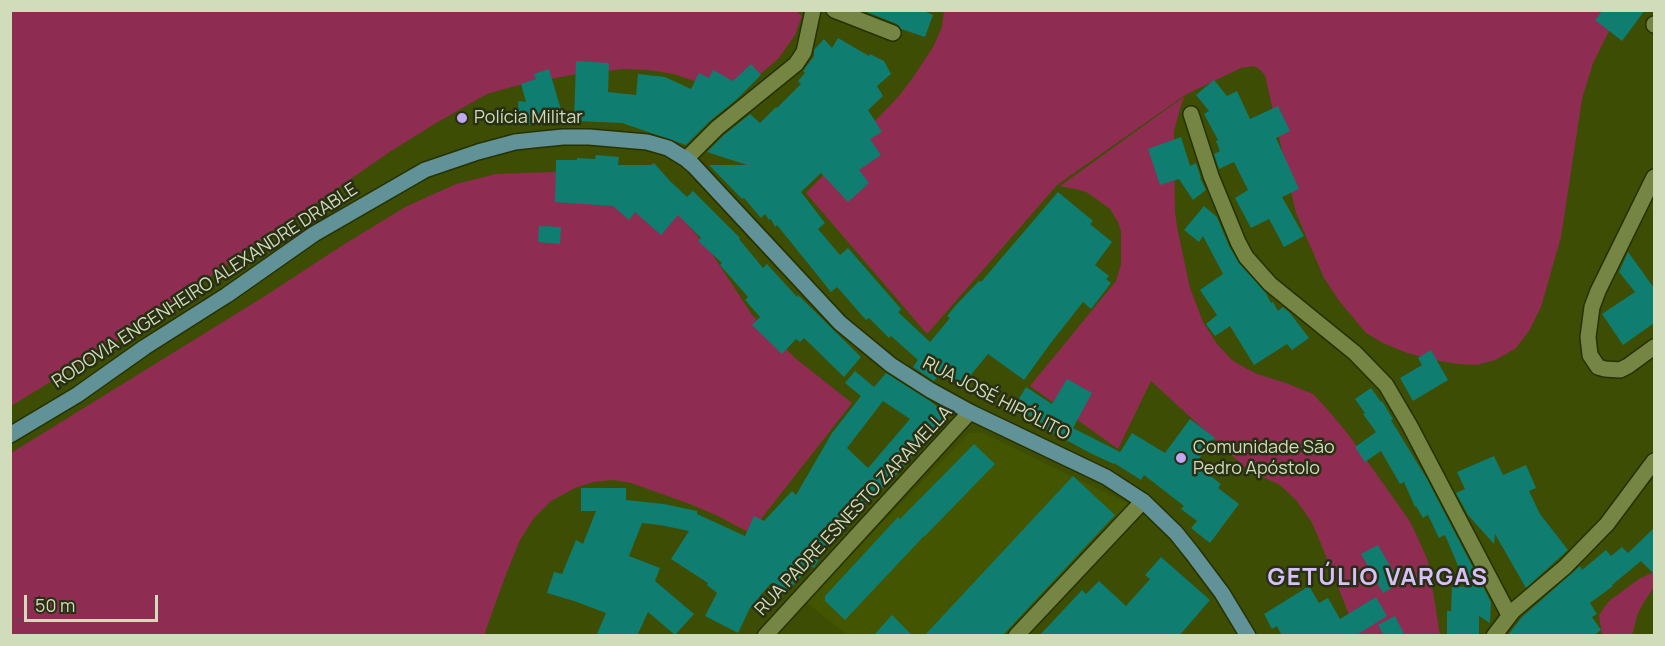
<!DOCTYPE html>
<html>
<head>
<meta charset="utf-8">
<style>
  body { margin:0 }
  #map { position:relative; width:1665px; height:646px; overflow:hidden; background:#3e4d04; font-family:Manrope,sans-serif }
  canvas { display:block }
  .frame { position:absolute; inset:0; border:12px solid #d1dcba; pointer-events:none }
  .scale { position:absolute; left:24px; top:595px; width:134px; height:27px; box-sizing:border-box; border:3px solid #d1dcba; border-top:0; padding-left:8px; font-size:18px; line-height:21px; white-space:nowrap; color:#d1dcba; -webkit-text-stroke:4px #282f14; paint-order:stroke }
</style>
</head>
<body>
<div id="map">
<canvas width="1665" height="646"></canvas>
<div class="frame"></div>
<div class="scale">50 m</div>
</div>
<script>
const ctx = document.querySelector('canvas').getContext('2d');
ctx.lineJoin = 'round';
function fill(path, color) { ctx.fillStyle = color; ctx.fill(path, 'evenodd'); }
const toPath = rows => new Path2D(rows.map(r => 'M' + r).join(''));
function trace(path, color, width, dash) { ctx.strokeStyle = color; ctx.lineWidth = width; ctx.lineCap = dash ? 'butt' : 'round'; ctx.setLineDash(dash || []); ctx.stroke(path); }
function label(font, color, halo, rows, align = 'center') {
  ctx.font = font + ' Manrope,sans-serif'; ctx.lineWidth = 5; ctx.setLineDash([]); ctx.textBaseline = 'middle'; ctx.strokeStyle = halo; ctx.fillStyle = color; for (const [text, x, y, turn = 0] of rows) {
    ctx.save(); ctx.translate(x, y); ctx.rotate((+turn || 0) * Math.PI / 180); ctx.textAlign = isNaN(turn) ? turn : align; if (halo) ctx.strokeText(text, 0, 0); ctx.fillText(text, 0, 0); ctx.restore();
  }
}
const built = toPath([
  [969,433,983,433,1131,505,1012,635,847,635,806,602]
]);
const green = toPath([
  [795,10,802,16,795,35,778,59,750,83,700,83,674,74,648,70,623,69,571,75,515,86,487,94,436,123,388,153,122,338,11,406,11,11],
  [944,11,1619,11,1593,63,1582,99,1561,237,1541,307,1529,331,1515,349,1495,360,1477,365,1458,364,1429,359,1407,353,1383,343,1366,333,1340,302,1324,278,1296,213,1265,75,1258,68,1254,66,1241,68,1185,95,1057,185,927,334,806,193,899,96,912,79,933,47,942,27],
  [1185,96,1181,105,1174,131,1175,212,1177,227,1190,288,1203,322,1217,344,1232,360,1240,365,1257,374,1286,383,1313,394,1328,410,1348,434,1409,520,1417,536,1428,561,1440,635,1357,635,1317,534,1311,521,1296,500,1280,485,1250,471,1240,463,1151,381,1118,449,1030,386,1116,281,1121,264,1121,232,1118,222,1110,209,1088,193,1080,190,1060,186],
  [583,171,678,213,711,252,752,315,795,358,852,403,750,533,718,516,690,504,631,483,613,480,593,482,575,488,551,501,534,518,520,540,505,577,484,635,11,636,11,453,265,296,343,245,407,206,456,184,496,174],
  [1654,572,1654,587,1646,599,1638,613,1632,635,1602,635,1599,615,1609,601,1639,579]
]);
const building = toPath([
  [862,10,921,10,933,15,925,37,901,29,897,24],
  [1603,10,1645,10,1622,41,1595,20],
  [838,38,869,56,870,54,884,61,891,74,877,86,883,96,868,110,882,132,870,139,881,155,859,170,869,183,848,202,821,173,801,192,825,223,818,229,840,255,848,248,901,309,898,312,930,342,950,318,947,316,957,304,979,281,981,282,1058,192,1093,221,1090,224,1112,242,1095,265,1109,276,1106,279,1111,283,1091,309,1083,302,1050,344,1024,380,988,354,960,388,941,373,934,381,913,367,918,360,891,336,889,338,869,318,866,320,837,287,831,292,777,225,775,227,771,219,769,220,765,214,761,218,744,198,742,199,709,165,747,165,707,152,724,135,750,114,760,123,776,107,777,108,801,84,798,81,805,73,803,71,814,56,814,50,824,39,832,48],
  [576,61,609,63,608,92,636,95,638,74,665,77,691,89,699,73,709,78,713,70,733,81,751,64,761,75,736,100,710,121,686,145,622,123,574,121],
  [549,69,564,120,561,120,561,124,519,125,518,101,526,102,521,84,536,79,534,74],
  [1214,80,1227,96,1237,91,1250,119,1278,106,1290,131,1276,138,1299,189,1282,197,1304,236,1284,247,1269,219,1251,228,1235,198,1248,190,1234,162,1219,169,1214,154,1220,151,1216,141,1218,140,1204,114,1209,111,1196,95],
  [1181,137,1190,166,1196,163,1201,178,1200,178,1206,190,1193,200,1179,179,1160,185,1148,149],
  [596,155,619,157,618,165,651,165,654,163,670,181,687,197,693,191,740,238,739,239,763,268,767,264,797,297,798,295,861,357,844,377,804,338,800,342,796,339,782,354,752,325,760,317,745,300,748,297,720,265,722,263,698,241,701,238,678,215,661,235,635,212,629,220,613,206,555,202,556,160,577,160,577,158,595,159],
  [1204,206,1217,217,1229,246,1239,263,1266,293,1271,303,1273,302,1278,311,1283,307,1290,313,1309,338,1292,350,1287,344,1254,365,1230,326,1215,336,1206,324,1217,315,1200,290,1223,274,1203,236,1199,242,1184,230],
  [539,226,561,227,560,244,538,242],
  [1628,252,1654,288,1654,323,1623,345,1602,314,1635,292,1619,272],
  [1431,350,1448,380,1413,401,1400,378,1422,365,1418,358],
  [855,371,874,387,886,373,930,401,947,414,916,455,914,454,890,482,889,481,876,495,875,493,851,522,839,533,835,530,814,568,811,566,784,595,771,583,750,608,738,633,705,616,717,593,707,585,708,583,671,559,689,531,660,525,642,523,629,556,660,568,655,581,694,614,675,635,648,612,637,636,596,636,606,613,574,601,547,593,554,572,562,574,576,540,583,544,596,511,581,511,581,488,626,488,626,500,664,504,697,511,697,514,745,536,754,516,764,521,792,491,796,495,832,433,861,396,845,383],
  [883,401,910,419,868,468,847,448],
  [1067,379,1092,393,1073,428,1120,452,1119,454,1132,433,1165,453,1190,419,1215,438,1195,464,1221,484,1218,488,1239,504,1210,543,1191,528,1197,521,1181,509,1184,506,1144,475,1141,480,1114,463,1114,464,1092,454,1042,427,1043,424,1014,407,1026,387,1052,404],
  [1371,388,1381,402,1382,401,1393,419,1391,420,1427,479,1491,602,1490,623,1479,616,1479,636,1447,636,1447,611,1451,611,1452,586,1467,587,1445,535,1439,538,1428,515,1423,518,1416,506,1415,507,1404,482,1400,484,1381,451,1365,462,1355,447,1376,432,1363,414,1365,413,1355,399],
  [974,444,995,464,924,537,924,536,845,620,825,601,825,596,898,517,900,519],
  [1494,456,1503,475,1526,465,1536,488,1529,491,1540,514,1568,550,1526,588,1495,534,1494,544,1468,515,1456,493,1465,489,1457,472],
  [1073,476,1115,515,1002,636,924,636],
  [1654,528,1654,574,1641,561,1612,585,1613,586,1590,603,1597,614,1592,617,1601,630,1593,636,1507,636,1522,617,1580,566,1582,570,1606,550,1611,556,1622,547,1628,553],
  [1378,545,1400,583,1383,593,1361,554],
  [1161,557,1210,600,1179,636,1039,636,1082,590,1086,594,1099,581,1126,606,1150,579,1145,575],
  [1309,586,1319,603,1328,598,1340,619,1376,597,1387,616,1355,636,1282,636,1277,626,1272,629,1264,614],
  [892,615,913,636,873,636],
  [1395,616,1405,636,1384,636,1378,625]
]);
const street = toPath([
  [834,10,893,33],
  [1654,25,1654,24],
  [1191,114,1211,176,1238,242,1246,257,1270,284,1355,353,1386,385,1410,426,1509,615],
  [686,159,717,128,796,64,804,52,813,10],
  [1654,177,1598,291,1592,307,1588,337,1590,355,1598,367,1605,369,1620,370,1628,366,1654,347],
  [765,636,970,412],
  [1016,636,1143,501],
  [1494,636,1513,611,1565,567,1607,524,1654,461]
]);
const primary = toPath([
  [10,435,77,395,145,347,227,295,314,234,425,170,478,152,515,142,533,140,563,137,589,137,647,142,668,148,686,159,694,166,840,323,891,365,930,390,970,412,1106,477,1143,501,1176,533,1192,553,1222,593,1248,636]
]);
const markers = [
  [462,118,6,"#c4a7f1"],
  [1181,458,6,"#c4a7f1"]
];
const poiNames = [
  ["Polícia Militar",474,118],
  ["Comunidade São",1193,448],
  ["Pedro Apóstolo",1193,469]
];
const streetNames = [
  ["RODOVIA ENGENHEIRO ALEXANDRE DRABLE",205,286,-33],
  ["RUA JOSÉ HIPÓLITO",996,399,27],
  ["RUA PADRE ESNESTO ZARAMELLA",854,511,-47]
];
const districtNames = [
  ["GETÚLIO VARGAS",1378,578]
];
fill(built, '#450');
fill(green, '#8e2d51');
fill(building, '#0f7d70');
trace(street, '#263100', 18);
trace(primary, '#263100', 18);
trace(street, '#748544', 15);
trace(primary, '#609297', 15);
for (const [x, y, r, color] of markers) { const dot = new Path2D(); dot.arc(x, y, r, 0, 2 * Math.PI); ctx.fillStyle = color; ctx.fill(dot); trace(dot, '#282f14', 2); }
label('18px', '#d1dcba', '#282f14', poiNames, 'left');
label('18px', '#d1dcba', '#282f14', streetNames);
ctx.letterSpacing = '1.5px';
label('bold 24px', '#d6c1f9', '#282f14', districtNames);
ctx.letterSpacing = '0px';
</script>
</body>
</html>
